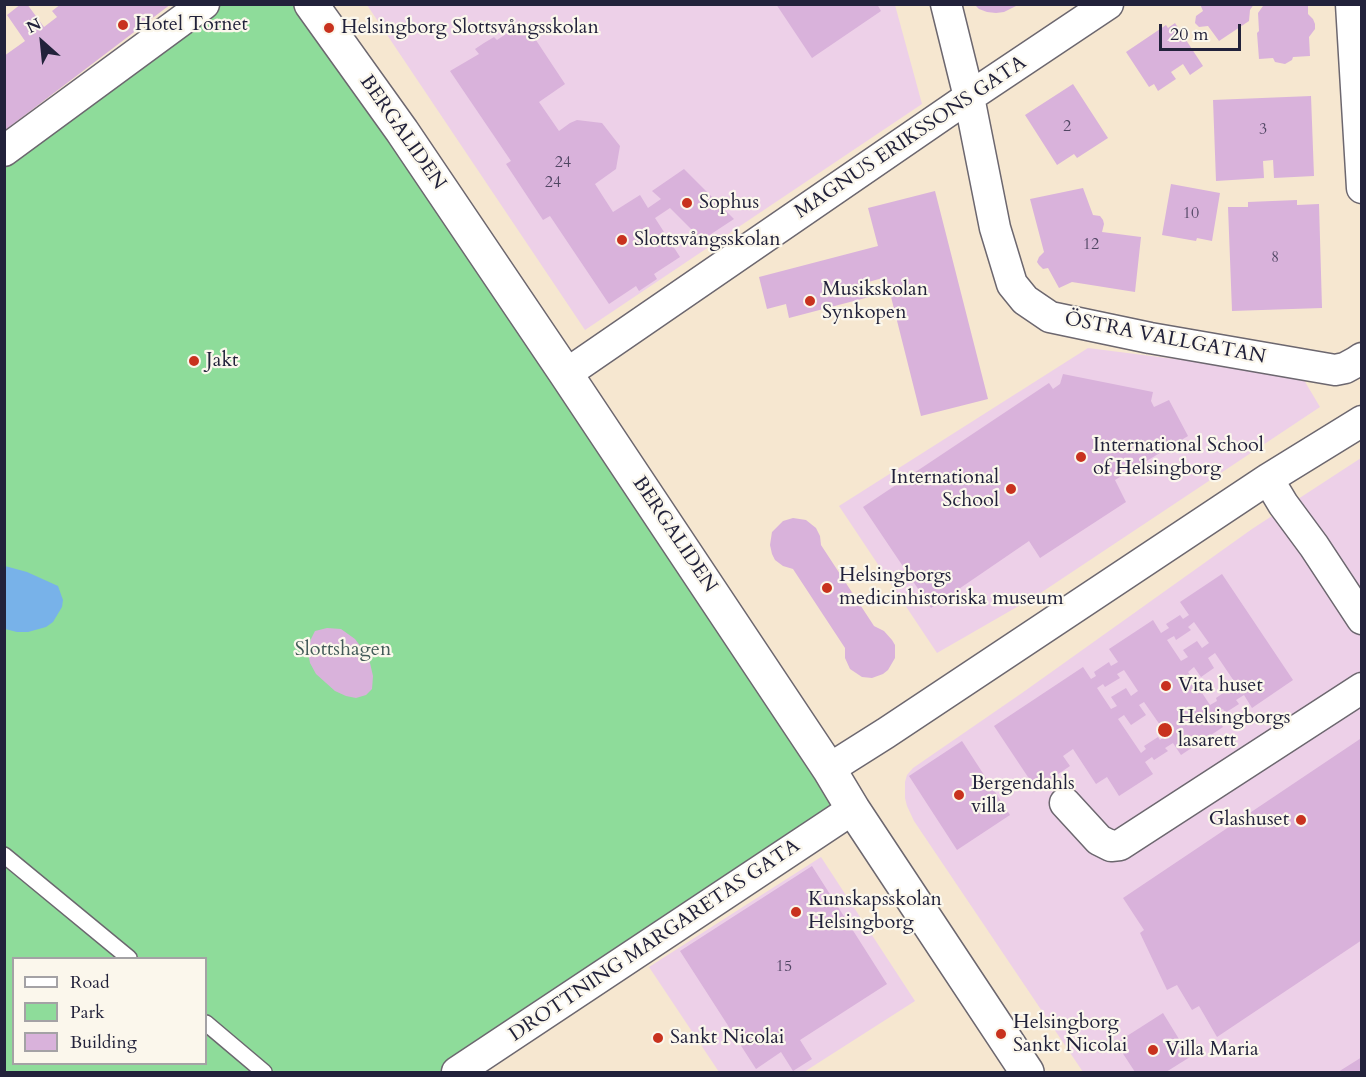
<!DOCTYPE html>
<html>
<head>
<meta charset="utf-8">
<style>
  body { margin:0 }
  #map { position:relative; width:1366px; height:1077px; overflow:hidden; background:#f6e7d0; font-family:Cardo,serif }
  canvas { display:block }
  .frame { position:absolute; inset:0; border:6px solid #22223b; pointer-events:none }
  .legend { position:absolute; left:12px; top:957px; width:195px; height:108px; box-sizing:border-box; background:#fbf7ec; border:2px solid #a4a2a5; margin:0; padding:8px 10px; list-style:none; font-size:18px; color:#22223b }
  .legend li { display:flex; align-items:center; gap:12px; height:30px }
  .legend b { width:30px; border:2px solid #a4a2a5 }
  .north { position:absolute; left:12px; top:12px; width:60px; height:60px; -webkit-text-stroke:4px #fbf7ec; paint-order:stroke; rotate:333deg; font-size:16px; font-weight:700; line-height:24px; text-align:center; color:#22223b }
  .north::after { content:''; display:block; margin:auto; width:21px; height:27px; background:#22223b; clip-path:polygon(50% 0,100% 100%,50% 72%,0 100%) }
  .scale { position:absolute; left:1159px; top:24px; width:82px; height:27px; box-sizing:border-box; border:3px solid #22223b; border-top:0; padding-left:8px; font-size:18px; line-height:21px; white-space:nowrap; color:#22223b; -webkit-text-stroke:4px #fbf7ec; paint-order:stroke }
</style>
</head>
<body>
<div id="map">
<canvas width="1366" height="1077"></canvas>
<div class="frame"></div>
<ul class="legend">
<li><b style="height:8px;background:#fff"></b>Road</li>
<li><b style="height:16px;background:#8edc9a"></b>Park</li>
<li><b style="height:16px;background:#d9b2db"></b>Building</li>
</ul>
<div class="north">N</div>
<div class="scale">20 m</div>
</div>
<script>
const ctx = document.querySelector('canvas').getContext('2d');
ctx.lineJoin = 'round';
function fill(path, color) { ctx.fillStyle = color; ctx.fill(path, 'evenodd'); }
const toPath = rows => new Path2D(rows.map(r => 'M' + r).join(''));
function trace(path, color, width, dash) { ctx.strokeStyle = color; ctx.lineWidth = width; ctx.lineCap = dash ? 'butt' : 'round'; ctx.setLineDash(dash || []); ctx.stroke(path); }
function label(font, color, halo, rows, align = 'center') {
  ctx.font = font + ' Cardo,serif'; ctx.lineWidth = 4.5; ctx.setLineDash([]); ctx.textBaseline = 'middle'; ctx.strokeStyle = halo; ctx.fillStyle = color; for (const [text, x, y, turn = 0] of rows) {
    ctx.save(); ctx.translate(x, y); ctx.rotate((+turn || 0) * Math.PI / 180); ctx.textAlign = isNaN(turn) ? turn : align; if (halo) ctx.strokeText(text, 0, 0); ctx.fillText(text, 0, 0); ctx.restore();
  }
}
const built = toPath([
  [367,5,895,5,922,104,585,330],
  [1088,348,1301,375,1320,407,1036,596,937,653,839,506],
  [1361,458,1361,1072,1083,1072,914,821,907,806,905,798,905,782,907,775,913,768,1022,693,1252,529],
  [821,857,915,1001,804,1072,719,1072,649,967]
]);
const green = toPath([
  [204,5,311,5,850,810,457,1072,5,1072,4,151],
  [14,958,206,958,206,1064,14,1064]
]);
const water = toPath([
  [5,566,27,572,58,586,63,600,62,607,53,622,46,627,28,632,17,632,5,629]
]);
const building = toPath([
  [21,4,27,4,44,27,57,17,52,11,61,4,171,4,4,131,4,56,25,41,7,15],
  [776,4,877,4,881,11,812,58],
  [974,4,1020,4,1004,12,996,13,987,12,979,9],
  [1200,4,1254,4,1250,10,1249,21,1219,41,1208,26,1199,27,1195,23,1196,16,1203,11],
  [1263,4,1308,4,1308,14,1313,19,1315,24,1315,29,1309,37,1310,56,1293,57,1292,60,1285,64,1275,62,1273,58,1259,59,1257,33,1259,31,1258,13,1263,6],
  [524,22,565,84,539,102,559,131,570,123,577,120,602,123,620,146,616,169,595,184,613,212,640,195,648,208,661,199,652,191,684,169,734,219,702,240,670,208,655,218,680,257,654,274,657,279,639,291,636,286,609,304,550,216,543,220,506,164,511,161,450,71,479,54,475,49,484,43,494,37,497,40],
  [1175,23,1203,66,1190,75,1183,64,1171,72,1176,79,1158,91,1154,84,1149,87,1126,52,1166,25,1168,28],
  [1073,84,1108,138,1077,158,1074,154,1057,165,1025,115],
  [1311,96,1314,176,1274,178,1273,160,1263,161,1264,178,1216,181,1213,100],
  [1171,184,1220,193,1212,241,1197,238,1196,241,1162,235],
  [1083,188,1093,215,1100,216,1103,220,1104,224,1102,232,1141,237,1135,292,1072,282,1059,288,1048,268,1043,269,1039,265,1037,262,1039,257,1044,252,1030,199],
  [935,191,988,399,921,416,886,277,865,283,869,297,789,318,786,304,767,309,759,277,878,246,868,208],
  [1297,200,1297,205,1319,204,1322,308,1232,311,1228,207,1248,207,1248,202],
  [1063,374,1153,392,1151,401,1154,407,1169,400,1188,436,1115,480,1126,502,1040,558,1029,541,931,608,863,507,1049,383,1053,389,1060,384],
  [793,518,806,520,816,528,820,536,821,545,874,626,884,631,892,640,895,645,895,658,888,670,883,674,872,678,862,677,850,669,845,658,845,648,793,569,783,566,775,560,772,554,770,545,772,532,783,521],
  [1222,574,1293,680,1252,708,1244,695,1236,700,1239,704,1225,713,1223,709,1215,714,1223,727,1181,755,1173,743,1165,748,1168,751,1154,760,1152,757,1145,762,1153,774,1119,796,1107,777,1096,784,1073,749,1063,756,1070,766,1036,789,994,726,1083,667,1091,679,1096,676,1094,672,1109,662,1111,666,1118,662,1109,649,1153,620,1161,633,1169,628,1166,624,1180,615,1183,619,1189,615,1180,602],
  [1194,622,1209,643,1202,648,1197,641,1183,650,1188,657,1181,661,1167,640,1174,636,1176,640,1191,630,1188,627],
  [1215,653,1238,687,1231,692,1229,689,1216,698,1217,701,1210,705,1188,672,1194,667,1201,677,1214,668,1208,658],
  [1124,670,1138,691,1131,696,1126,688,1111,697,1117,706,1111,709,1097,688,1103,684,1105,687,1120,678,1117,674],
  [1144,702,1167,735,1160,740,1158,737,1144,746,1146,749,1141,753,1118,719,1124,715,1131,725,1146,715,1139,705],
  [327,628,341,629,355,639,364,651,370,663,373,676,372,689,366,695,356,698,346,696,335,691,316,674,310,663,308,652,311,639,315,631],
  [1360,739,1362,741,1362,940,1217,1037,1199,1006,1192,1010,1177,985,1167,990,1140,933,1144,930,1123,898],
  [962,741,1010,815,957,850,909,776],
  [812,866,887,984,800,1040,812,1059,793,1071,781,1052,756,1069,680,951],
  [1163,1013,1190,1057,1166,1072,1135,1072,1116,1043],
  [1362,1057,1362,1072,1338,1072]
]);
const service = toPath([
  [4,855,129,958],
  [206,1023,264,1072]
]);
const minor = toPath([
  [946,4,969,97,995,228,1012,284,1025,300,1050,317,1150,338,1335,370,1345,368,1356,362,1362,358],
  [1351,4,1362,188],
  [4,151,204,4],
  [566,374,969,97,1108,4],
  [1268,479,1283,504,1314,546,1362,619],
  [829,769,886,733,1268,479,1362,421],
  [1065,803,1099,840,1111,846,1120,845,1362,688],
  [457,1072,853,809]
]);
const tertiary = toPath([
  [311,4,402,131,566,374,829,769,853,809,1027,1072]
]);
const markers = [
  [123,25,6,"#c8321e"],
  [329,28,6,"#c8321e"],
  [687,203,6,"#c8321e"],
  [622,240,6,"#c8321e"],
  [810,301,6,"#c8321e"],
  [194,361,6,"#c8321e"],
  [1081,457,6,"#c8321e"],
  [1011,489,6,"#c8321e"],
  [827,588,6,"#c8321e"],
  [1166,686,6,"#c8321e"],
  [1165,730,8,"#c8321e"],
  [959,795,6,"#c8321e"],
  [1301,820,6,"#c8321e"],
  [796,912,6,"#c8321e"],
  [1001,1034,6,"#c8321e"],
  [658,1038,6,"#c8321e"],
  [1153,1050,6,"#c8321e"]
];
const numberNames = [
  ["2",1067,127],
  ["3",1263,130],
  ["24",563,163],
  ["24",553,183],
  ["10",1191,214],
  ["12",1091,245],
  ["8",1275,258],
  ["15",784,967]
];
const poiNames = [
  ["Hotel Tornet",135,25],
  ["Helsingborg Slottsvångsskolan",341,28],
  ["Sophus",699,203],
  ["Slottsvångsskolan",634,240],
  ["Musikskolan",822,290],
  ["Synkopen",822,313],
  ["Jakt",206,361],
  ["International School",1093,446],
  ["of Helsingborg",1093,469],
  ["International",999,478,"right"],
  ["School",999,501,"right"],
  ["Helsingborgs",839,576],
  ["medicinhistoriska museum",839,599],
  ["Vita huset",1178,686],
  ["Helsingborgs",1178,718],
  ["lasarett",1178,741],
  ["Bergendahls",971,784],
  ["villa",971,807],
  ["Glashuset",1289,820,"right"],
  ["Kunskapsskolan",808,900],
  ["Helsingborg",808,923],
  ["Helsingborg",1013,1023],
  ["Sankt Nicolai",1013,1046],
  ["Sankt Nicolai",670,1038],
  ["Villa Maria",1165,1050]
];
const streetNames = [
  ["BERGALIDEN",402,133,55],
  ["MAGNUS ERIKSSONS GATA",911,138,-34],
  ["ÖSTRA VALLGATAN",1165,339,11],
  ["BERGALIDEN",674,535,56],
  ["DROTTNING MARGARETAS GATA",655,941,-34]
];
const parkNames = [
  ["Slottshagen",343,650]
];
fill(built, '#edd0e8');
fill(green, '#8edc9a');
fill(water, '#78b2e9');
fill(building, '#d9b2db');
trace(service, '#6c676f', 18);
trace(minor, '#6c676f', 33);
trace(tertiary, '#6c676f', 36);
trace(service, '#fff', 15);
trace(minor, '#fff', 30);
trace(tertiary, '#fff', 33);
for (const [x, y, r, color] of markers) { const dot = new Path2D(); dot.arc(x, y, r, 0, 2 * Math.PI); ctx.fillStyle = color; ctx.fill(dot); trace(dot, '#fbf7ec', 2); }
label('16px', '#504663', null, numberNames);
label('20px', '#22223b', '#fbf7ec', poiNames, 'left');
label('20px', '#22223b', '#fbf7ec', streetNames);
label('20px', '#425a58', '#fbf7ec', parkNames);
</script>
</body>
</html>
